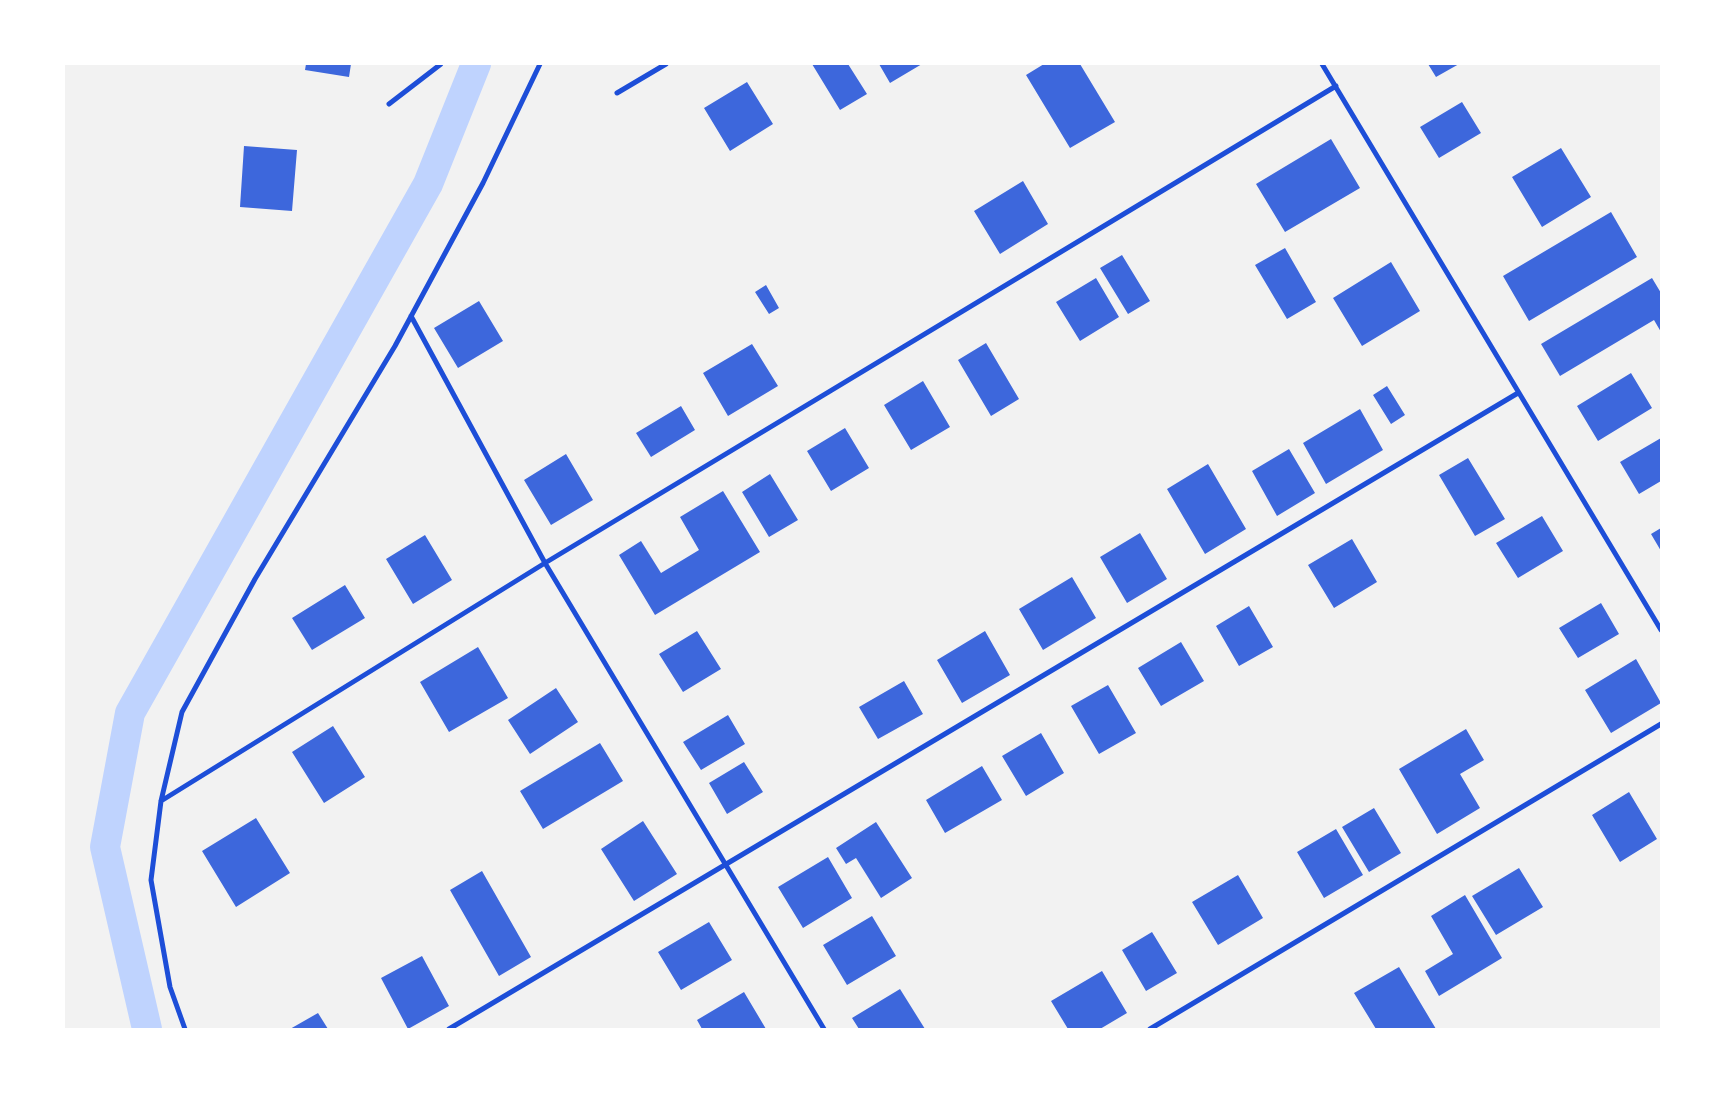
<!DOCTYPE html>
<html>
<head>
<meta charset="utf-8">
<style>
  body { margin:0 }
  #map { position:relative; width:1725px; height:1093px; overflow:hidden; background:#f2f2f2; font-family:Arial,sans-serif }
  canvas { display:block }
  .frame { position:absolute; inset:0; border:65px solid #fff; pointer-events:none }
</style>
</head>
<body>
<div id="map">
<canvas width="1725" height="1093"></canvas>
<div class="frame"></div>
</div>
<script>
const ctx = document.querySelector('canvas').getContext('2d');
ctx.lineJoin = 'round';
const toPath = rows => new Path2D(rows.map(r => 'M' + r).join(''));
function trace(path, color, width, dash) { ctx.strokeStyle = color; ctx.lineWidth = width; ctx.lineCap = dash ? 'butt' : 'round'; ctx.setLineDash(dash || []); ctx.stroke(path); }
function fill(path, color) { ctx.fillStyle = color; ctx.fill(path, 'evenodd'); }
const canal = toPath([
  [147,1029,105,847,130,713,428,184,476,64]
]);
const building = toPath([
  [306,64,351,64,349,77,305,70],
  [812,64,848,64,867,94,840,110],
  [879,64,922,64,890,83],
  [1044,64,1080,64,1115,122,1070,148,1026,75],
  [1428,64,1459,64,1436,77],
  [747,82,773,124,730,151,704,108],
  [1462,102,1481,133,1439,158,1420,127],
  [1331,139,1360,188,1285,232,1256,184],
  [244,146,297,150,292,211,240,207],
  [1561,148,1591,197,1542,227,1512,177],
  [1023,181,1048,224,1000,254,974,211],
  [1611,212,1637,257,1529,321,1503,276],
  [1285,248,1316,302,1287,319,1255,265],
  [1122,255,1150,301,1128,314,1100,268],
  [1391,262,1420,311,1362,346,1333,298],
  [1096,278,1119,317,1080,341,1056,302],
  [1652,278,1661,293,1661,332,1654,320,1560,376,1541,344],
  [766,285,779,308,769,314,755,292],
  [479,301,503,341,458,368,434,328],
  [986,343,1019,399,991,416,958,360],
  [752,344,778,386,728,416,703,373],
  [1631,373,1652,408,1598,441,1577,406],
  [923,381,950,427,911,450,884,405],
  [1387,386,1405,415,1391,424,1373,395],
  [681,406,695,430,651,457,636,433],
  [1360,409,1383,450,1326,484,1303,443],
  [845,428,869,468,831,491,807,451],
  [1661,438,1661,481,1639,494,1620,462],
  [1289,449,1315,493,1277,516,1252,471],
  [566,454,593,500,551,525,524,480],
  [1468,458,1505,519,1475,536,1439,475],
  [1208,464,1246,529,1205,554,1167,489],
  [770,474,798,520,769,537,742,492],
  [723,491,760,552,655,615,619,555,641,541,661,573,699,550,680,517],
  [1542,516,1563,551,1518,578,1496,543],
  [1661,528,1661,551,1651,534],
  [1140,533,1167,579,1127,603,1100,557],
  [425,535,452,580,413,604,386,559],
  [1352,539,1377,582,1334,608,1308,565],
  [1072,577,1096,618,1043,650,1019,609],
  [345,585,365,618,312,650,292,618],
  [1601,603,1619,634,1578,658,1559,628],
  [1249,606,1273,647,1239,666,1216,626],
  [697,631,721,669,683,692,659,654],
  [985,631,1010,675,962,703,937,660],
  [1181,642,1204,681,1161,706,1138,668],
  [478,647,508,698,449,732,420,682],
  [1636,659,1661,703,1611,733,1585,690],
  [904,681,923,714,878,739,859,707],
  [1108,685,1136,733,1099,754,1071,706],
  [556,688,578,722,530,754,508,720],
  [728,715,745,744,701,770,683,742],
  [333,726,365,777,324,803,292,752],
  [1466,729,1484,760,1460,774,1480,808,1437,834,1399,769],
  [1041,733,1064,773,1026,796,1002,756],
  [600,743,623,781,543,829,520,791],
  [744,762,763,792,727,814,709,783],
  [982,766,1002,800,945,833,926,800],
  [1629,792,1657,839,1620,862,1592,815],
  [1374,808,1401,853,1369,872,1342,827],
  [256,818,290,873,236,907,202,851],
  [643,821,677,874,634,901,601,849],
  [876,822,912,878,881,898,856,858,846,864,836,848],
  [1336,829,1363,875,1324,898,1297,852],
  [828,857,852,898,803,928,778,887],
  [1519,868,1543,907,1496,935,1472,896],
  [482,871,531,957,499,976,450,890],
  [1238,875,1263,918,1218,945,1192,902],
  [1465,895,1502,958,1439,996,1425,971,1453,954,1431,916],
  [872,916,896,956,847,985,823,945],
  [709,922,732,960,681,990,658,952],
  [1152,932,1177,973,1146,991,1122,950],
  [422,956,449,1006,408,1029,381,978],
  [1399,967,1436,1029,1376,1029,1354,993],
  [1102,971,1127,1013,1100,1029,1068,1029,1051,1001],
  [900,989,925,1029,859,1029,852,1018],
  [744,992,766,1029,702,1029,697,1020],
  [318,1013,328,1029,290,1029]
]);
const minor = toPath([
  [1322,64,1661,630],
  [617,93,666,64],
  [389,104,441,64],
  [411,316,545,563,824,1029],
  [161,801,545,563,1336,86],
  [185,1029,170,987,151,880,161,801,182,712,255,579,395,346,483,183,540,64],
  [449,1029,1518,393],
  [1150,1029,1661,724]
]);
trace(canal, '#bfd3fe', 30);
fill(building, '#3d67dc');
trace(minor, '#1d4ed8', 5);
</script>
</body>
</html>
